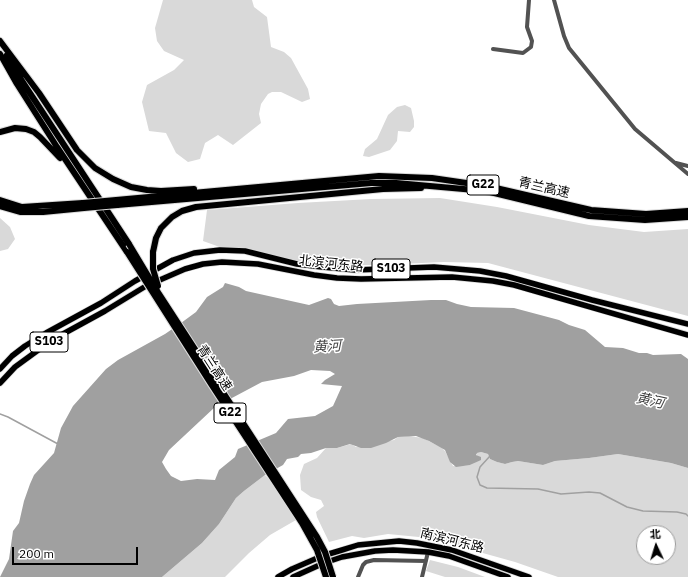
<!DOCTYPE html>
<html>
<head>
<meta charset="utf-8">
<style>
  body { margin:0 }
  #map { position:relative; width:688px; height:577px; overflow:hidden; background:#fff; font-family:"IBM Plex Sans","Noto Sans SC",sans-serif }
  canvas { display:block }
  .north { position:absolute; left:636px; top:525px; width:40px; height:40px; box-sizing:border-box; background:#fff; border:1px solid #999; border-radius:50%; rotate:356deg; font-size:11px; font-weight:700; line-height:16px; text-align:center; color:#000 }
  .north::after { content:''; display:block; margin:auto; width:14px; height:18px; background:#000; clip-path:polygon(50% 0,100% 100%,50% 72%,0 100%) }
  .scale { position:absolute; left:12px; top:547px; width:126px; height:18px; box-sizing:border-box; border:2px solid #000; border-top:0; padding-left:5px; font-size:12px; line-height:14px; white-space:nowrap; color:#000; -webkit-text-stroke:3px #fff; paint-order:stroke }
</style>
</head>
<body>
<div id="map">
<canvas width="688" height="577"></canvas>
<div class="north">北</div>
<div class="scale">200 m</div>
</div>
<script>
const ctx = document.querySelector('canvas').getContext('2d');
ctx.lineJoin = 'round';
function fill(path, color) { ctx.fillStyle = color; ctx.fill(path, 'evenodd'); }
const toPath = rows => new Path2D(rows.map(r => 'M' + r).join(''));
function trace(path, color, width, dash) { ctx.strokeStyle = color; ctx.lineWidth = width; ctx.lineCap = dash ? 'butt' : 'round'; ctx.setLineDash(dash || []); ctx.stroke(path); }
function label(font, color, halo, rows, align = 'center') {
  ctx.font = font + ' "IBM Plex Sans","Noto Sans SC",sans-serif'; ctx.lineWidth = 3; ctx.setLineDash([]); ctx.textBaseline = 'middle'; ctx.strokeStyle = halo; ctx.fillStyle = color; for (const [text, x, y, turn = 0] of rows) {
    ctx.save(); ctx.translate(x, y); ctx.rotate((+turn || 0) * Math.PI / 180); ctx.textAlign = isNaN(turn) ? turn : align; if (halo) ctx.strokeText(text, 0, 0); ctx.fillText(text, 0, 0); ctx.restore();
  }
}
const green = toPath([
  [163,0,252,0,254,7,267,17,271,47,284,52,291,58,308,89,310,99,302,102,281,92,272,92,268,94,261,104,259,114,261,123,233,145,218,135,205,143,200,159,188,162,176,153,166,133,149,131,142,102,147,85,174,70,184,60,164,51,157,41,155,28],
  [405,105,411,108,414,121,414,127,410,132,398,131,397,141,390,150,369,157,363,156,365,149,377,139,388,115,397,107],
  [440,198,497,207,589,225,644,232,688,229,688,316,488,263,444,262,378,265,326,265,268,258,231,251,203,241,207,210,298,203,371,199],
  [0,218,10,227,15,239,8,249,0,251],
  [409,436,423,438,442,448,445,451,453,466,470,465,474,463,479,460,476,453,481,452,488,454,490,459,497,462,505,464,512,462,518,461,543,465,555,461,589,458,618,454,671,463,688,468,688,577,558,577,515,562,429,538,388,534,364,538,352,536,329,542,317,517,316,512,324,506,321,500,311,497,301,490,300,475,304,464,317,458,326,448,337,448,351,444,356,447,394,440,398,437],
  [644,533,668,533,668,557,644,557],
  [265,475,275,485,296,520,270,535,249,553,225,577,162,577,202,543,219,524,236,498,244,491],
  [430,560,458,567,485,577,445,577,426,571]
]);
const water = toPath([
  [225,283,239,287,246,291,309,305,328,298,331,299,334,304,339,306,357,304,431,300,446,300,457,304,471,307,514,308,559,320,569,325,585,330,605,347,623,348,639,353,647,353,653,355,681,354,688,359,688,468,671,463,618,454,589,458,555,461,543,465,518,461,512,462,505,464,497,462,490,459,488,454,481,452,477,453,476,455,481,457,481,460,470,465,456,467,450,462,445,450,429,441,416,436,398,437,386,443,371,448,361,448,350,444,337,448,326,448,311,453,301,454,298,457,287,459,283,465,265,475,244,491,236,498,219,524,202,543,162,577,0,577,9,559,13,531,19,523,24,501,30,484,34,475,54,453,61,428,73,406,106,369,118,360,165,334,181,323,196,312,207,297,223,287],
  [311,370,330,371,335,374,325,380,321,384,342,386,333,406,315,416,288,419,276,433,238,449,235,457,219,470,215,480,197,479,181,481,171,476,166,469,162,462,169,450,215,407,262,382,294,376]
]);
const stream = toPath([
  [0,414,8,417,58,444],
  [490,456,480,467,477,477,480,485,487,488,538,489,561,494,589,492,600,493,627,507,643,511,677,512,686,514,688,516]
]);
const minor = toPath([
  [554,0,564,36,569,48,635,129,688,174],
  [493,49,523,53,531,47,532,41,527,27,529,0],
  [676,163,688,166],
  [358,577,363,565,366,562,374,560,426,561],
  [422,577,428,552]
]);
const major = toPath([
  [0,369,12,356,25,346,46,333,101,303,135,281,173,260,194,253,220,250,245,251,297,264,322,267,355,270,434,267,480,271,506,276,592,300,688,324],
  [0,383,15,367,52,340,105,311,146,286,185,269,203,264,222,262,258,264,314,275,337,278,361,279,452,277,493,281,514,285,688,335],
  [278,577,292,569,322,556,342,550,358,545,399,541,417,543,452,550,529,577],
  [293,577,324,563,342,557,375,551,393,550,428,552,449,556,508,577]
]);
const highway = toPath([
  [0,41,39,93,77,150,95,168,113,179,131,187,147,190,161,191,194,189],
  [0,54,17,84,57,147,127,252],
  [7,55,22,81,129,244],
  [0,132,15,128,26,129,34,132,40,137,60,158],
  [0,200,22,207,83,203],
  [116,200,379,176,432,178,487,186,591,210,646,214,688,211],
  [117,205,371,183,396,183,486,191,589,216,645,220,688,217],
  [0,206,20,212,43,212,84,208],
  [153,252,156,238,161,228,172,217,182,211,196,207,383,189,421,188]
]);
const highwayBridge = toPath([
  [83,203,116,200],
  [84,208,117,205],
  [129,244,159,294,317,537,325,552,333,577],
  [127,252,211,384,302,523,317,550,326,577],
  [153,252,153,269,158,286]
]);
const shields = [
  [483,185,32],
  [391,269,38],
  [49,342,38],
  [230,413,32]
];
const shieldNames = [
  ["G22",483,185],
  ["S103",391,269],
  ["S103",49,342],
  ["G22",230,413]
];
const streetNames = [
  ["青兰高速",544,188,13],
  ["北滨河东路",331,264,6],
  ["青兰高速",214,368,57],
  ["南滨河东路",452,541,14]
];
const waterNames = [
  ["黄河",327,347,-3],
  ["黄河",650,401,12]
];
fill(green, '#d9d9d9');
fill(water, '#a0a0a0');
trace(stream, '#a0a0a0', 1.5);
trace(major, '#dbdbdb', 7);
trace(highway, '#dbdbdb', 8);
trace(minor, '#525252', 4);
trace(major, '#000', 5.5);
trace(highway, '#000', 6);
trace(highwayBridge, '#dbdbdb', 8, []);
trace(highwayBridge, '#000', 6);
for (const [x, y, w] of shields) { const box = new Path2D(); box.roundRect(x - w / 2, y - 10, w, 20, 3); ctx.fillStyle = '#fff'; ctx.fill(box); trace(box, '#000', 1); }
label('bold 12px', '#000', null, shieldNames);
label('13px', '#000', '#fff', streetNames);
label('italic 14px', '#414141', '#fff', waterNames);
</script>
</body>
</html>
